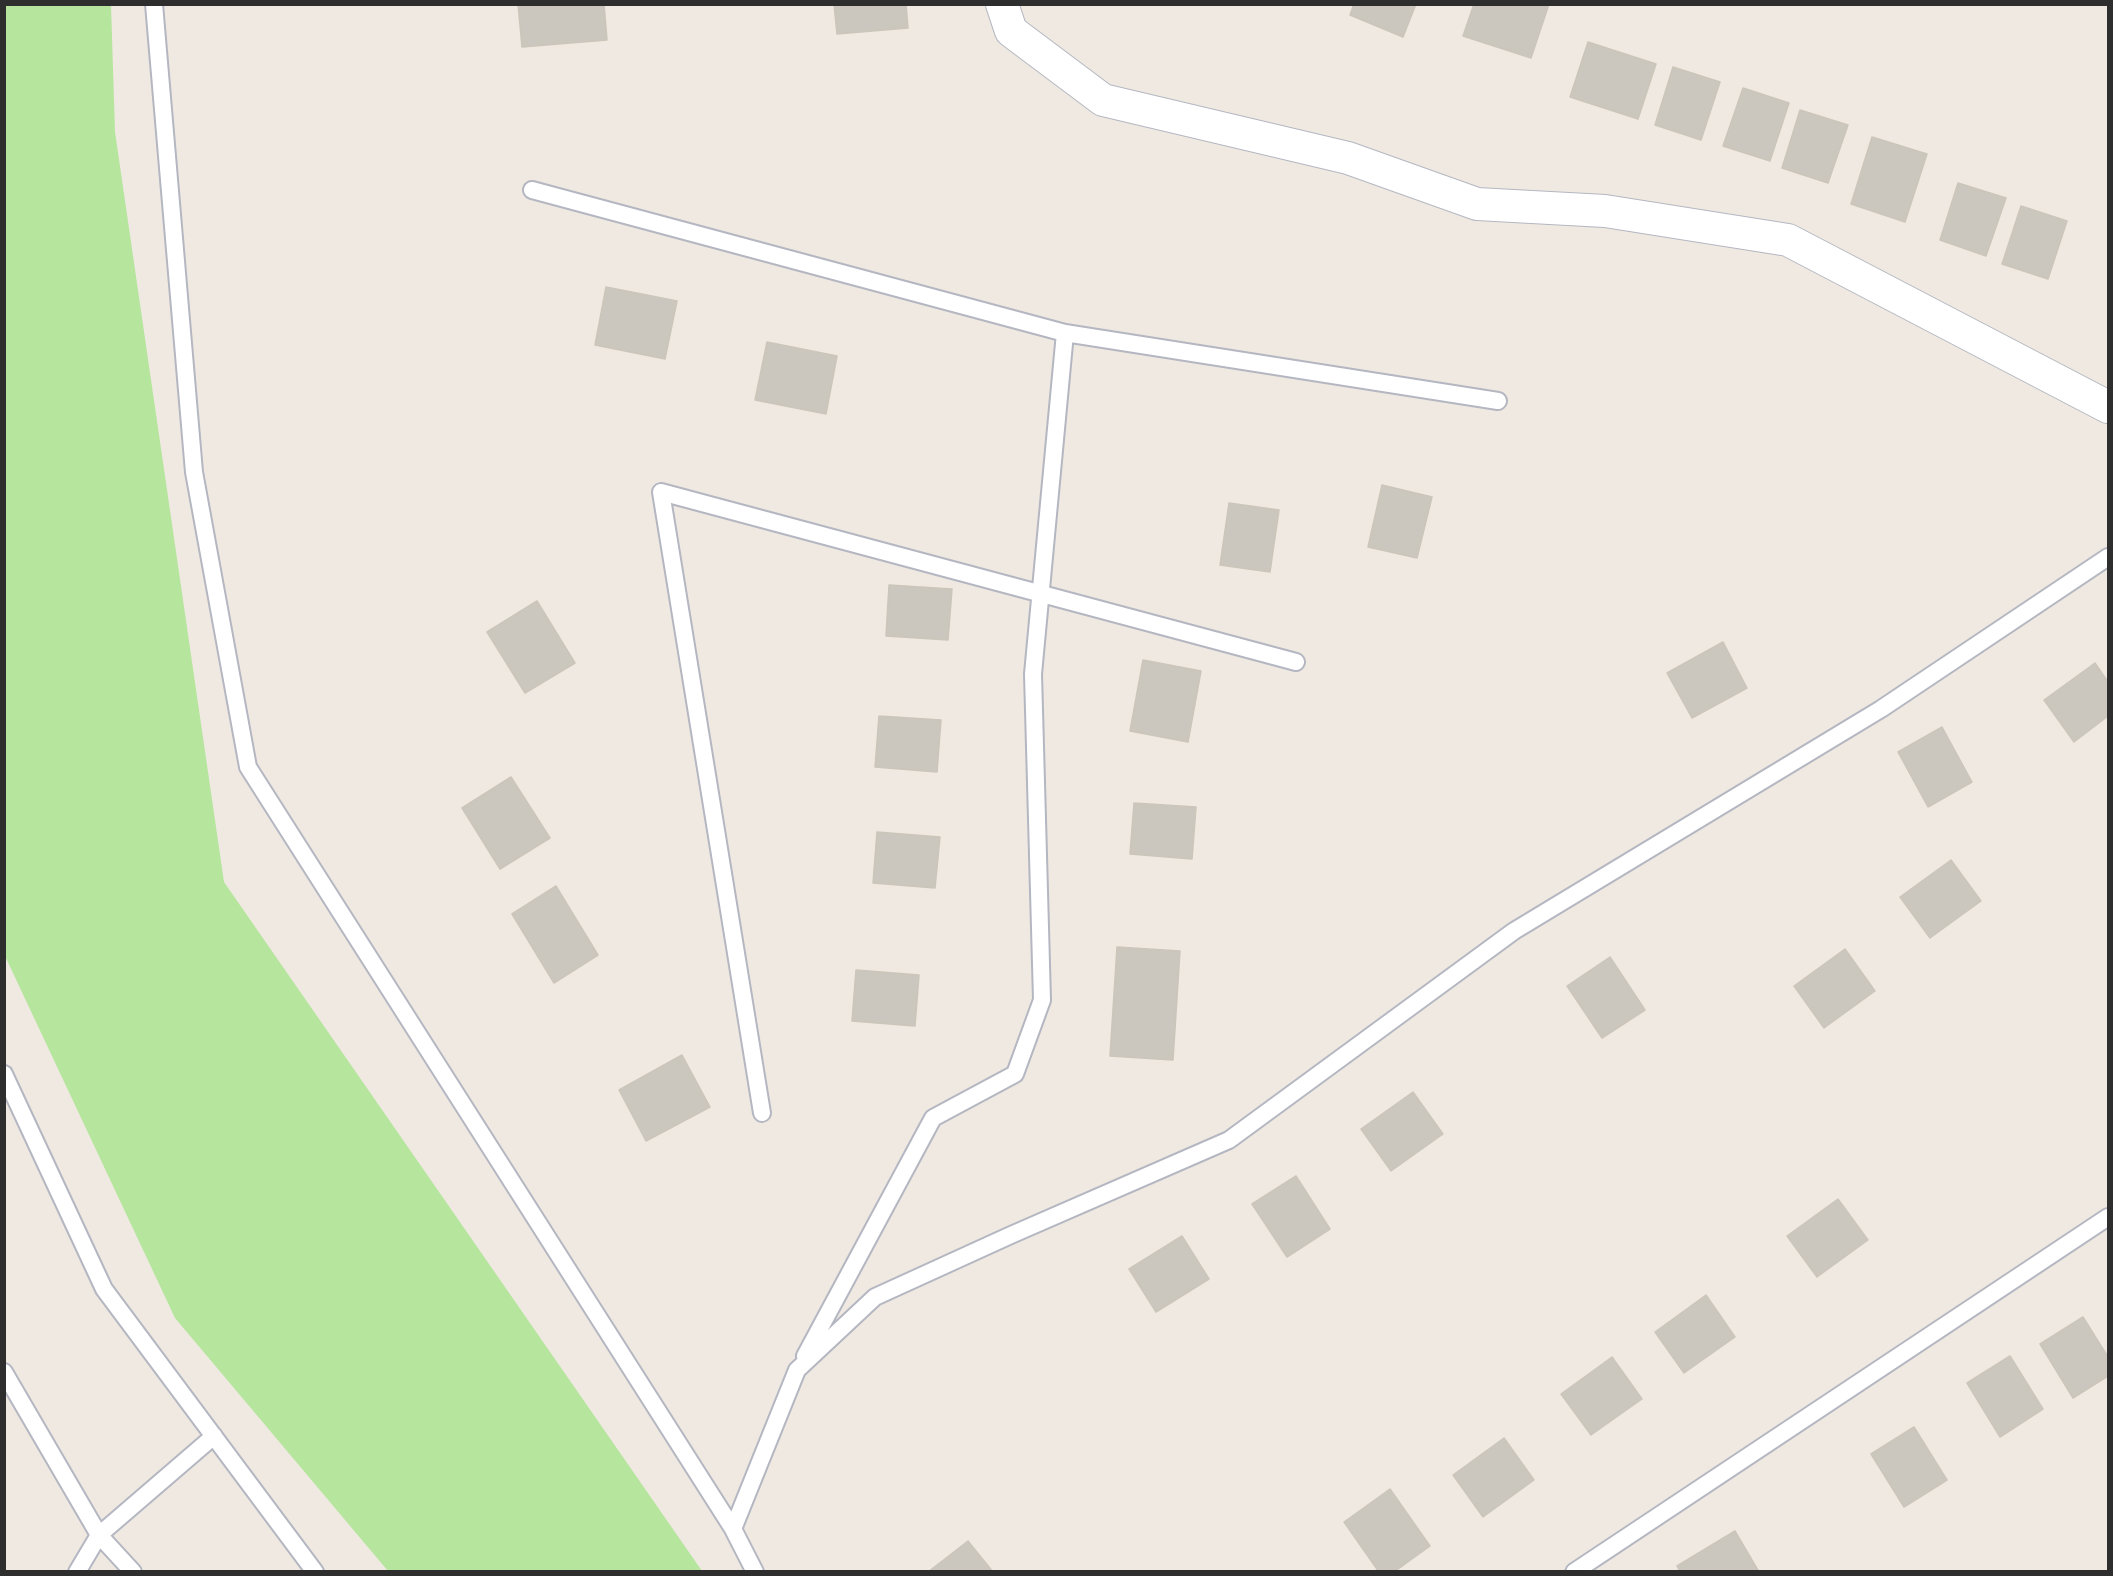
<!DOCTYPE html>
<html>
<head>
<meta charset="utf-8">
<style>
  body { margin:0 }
  #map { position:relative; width:2113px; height:1576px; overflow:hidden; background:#efe9e1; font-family:"IBM Plex Sans",sans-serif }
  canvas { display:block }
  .frame { position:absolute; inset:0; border:6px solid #2e2e2e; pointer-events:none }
</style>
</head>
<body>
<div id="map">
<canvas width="2113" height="1576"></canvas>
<div class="frame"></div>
</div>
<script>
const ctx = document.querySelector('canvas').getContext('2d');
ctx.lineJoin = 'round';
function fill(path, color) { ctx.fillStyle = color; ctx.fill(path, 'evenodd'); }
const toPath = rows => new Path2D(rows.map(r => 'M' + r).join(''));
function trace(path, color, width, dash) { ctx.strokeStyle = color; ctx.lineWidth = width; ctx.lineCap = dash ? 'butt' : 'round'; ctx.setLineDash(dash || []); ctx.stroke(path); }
const green = toPath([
  [4,5,111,5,115,132,224,882,702,1571,388,1571,175,1318,5,956]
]);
const building = toPath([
  [518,4,604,4,607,40,522,47,518,4],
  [834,4,906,4,908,28,837,34,834,4],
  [1354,4,1416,4,1403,37,1350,15,1354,4],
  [1474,4,1549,4,1531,58,1463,36,1474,4],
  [1588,42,1656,64,1638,119,1570,97,1588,42],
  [1673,67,1720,82,1701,140,1655,125,1673,67],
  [1743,88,1789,103,1770,161,1723,146,1743,88],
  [1800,110,1848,125,1828,183,1782,168,1800,110],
  [1872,137,1927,154,1905,222,1851,204,1872,137],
  [1958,183,2006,198,1986,256,1940,240,1958,183],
  [2021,206,2067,221,2048,279,2002,264,2021,206],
  [606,287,677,301,665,359,595,345,606,287],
  [767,342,837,356,826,414,755,400,767,342],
  [1382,485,1432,497,1417,558,1368,547,1382,485],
  [1229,503,1279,510,1270,572,1220,565,1229,503],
  [889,585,952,589,948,640,886,636,889,585],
  [537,601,575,663,525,693,487,632,537,601],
  [1723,642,1747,688,1692,718,1667,673,1723,642],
  [1143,660,1201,671,1188,742,1130,731,1143,660],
  [2095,663,2108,682,2108,716,2074,742,2044,700,2095,663],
  [879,716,941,720,937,772,875,767,879,716],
  [1942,727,1972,782,1928,807,1898,752,1942,727],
  [511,777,550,838,500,869,462,808,511,777],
  [1134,803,1196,807,1192,859,1130,854,1134,803],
  [877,832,940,837,935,888,873,883,877,832],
  [1951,860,1981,901,1930,938,1900,897,1951,860],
  [556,886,598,955,554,983,512,914,556,886],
  [1117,947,1180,951,1173,1060,1110,1056,1117,947],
  [1845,949,1875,991,1824,1028,1794,986,1845,949],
  [1610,957,1645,1010,1602,1038,1567,986,1610,957],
  [856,970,919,975,915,1026,852,1021,856,970],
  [682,1055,710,1107,646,1141,619,1090,682,1055],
  [1413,1092,1443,1134,1391,1171,1361,1129,1413,1092],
  [1296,1176,1330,1229,1287,1257,1252,1204,1296,1176],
  [1838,1199,1868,1240,1817,1277,1787,1236,1838,1199],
  [1182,1236,1209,1279,1156,1312,1129,1269,1182,1236],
  [1706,1295,1735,1337,1684,1373,1655,1332,1706,1295],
  [2083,1317,2108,1357,2108,1376,2073,1398,2040,1344,2083,1317],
  [2010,1356,2043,1409,2000,1437,1967,1383,2010,1356],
  [1612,1357,1642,1399,1591,1435,1561,1394,1612,1357],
  [1914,1427,1947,1480,1904,1507,1871,1454,1914,1427],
  [1504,1438,1534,1480,1483,1517,1453,1475,1504,1438],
  [1390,1489,1430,1546,1394,1572,1379,1572,1344,1522,1390,1489],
  [1735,1531,1759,1572,1680,1572,1677,1566,1735,1531],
  [968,1541,993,1572,928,1572,968,1541]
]);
const service = toPath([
  [154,4,194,472,248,767,733,1529,755,1572],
  [532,190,1065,333,1033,674,1042,1000,1015,1074,933,1118,805,1356],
  [1065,333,1498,401],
  [4,1074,104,1289,315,1572],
  [762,1113,661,492,1296,662],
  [4,1372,99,1535,133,1572],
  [733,1529,797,1370,875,1297,1011,1235,1229,1140,1514,931,1881,709,2108,557],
  [77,1572,99,1535,214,1436],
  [1574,1572,2108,1217]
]);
const minor = toPath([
  [1002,4,1011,31,1103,100,1348,158,1477,204,1605,211,1788,240,2108,407]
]);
fill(green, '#b6e59e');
fill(building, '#cbc7bf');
trace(building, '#cbc5ba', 1.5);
trace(service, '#b4b7c1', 20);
trace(minor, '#b4b7c1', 34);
trace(service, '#fff', 16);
trace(minor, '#fff', 32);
</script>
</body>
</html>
